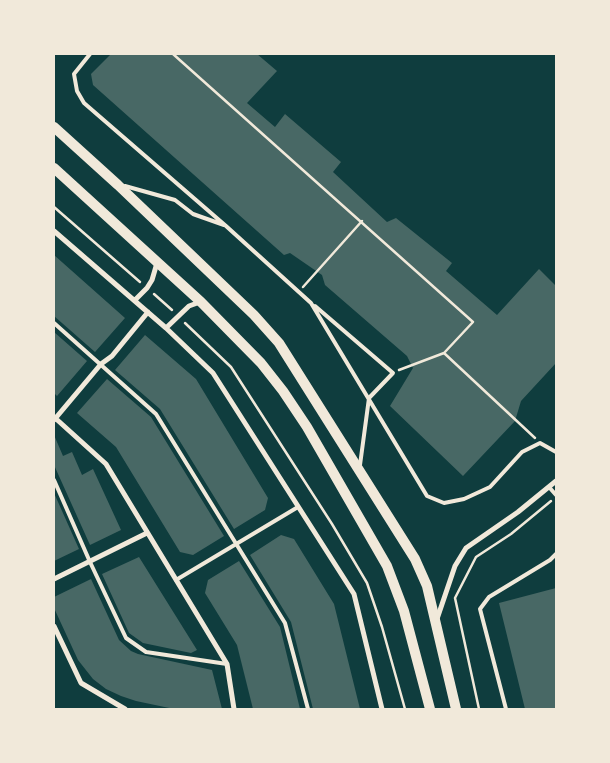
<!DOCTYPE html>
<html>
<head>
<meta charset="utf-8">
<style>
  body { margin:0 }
  #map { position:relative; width:610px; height:763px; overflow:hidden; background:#0f3d3e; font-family:"Roboto Serif",serif }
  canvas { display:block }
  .frame { position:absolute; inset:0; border:55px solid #f1e9da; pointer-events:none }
</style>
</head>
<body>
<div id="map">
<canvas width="610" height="763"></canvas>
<div class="frame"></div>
</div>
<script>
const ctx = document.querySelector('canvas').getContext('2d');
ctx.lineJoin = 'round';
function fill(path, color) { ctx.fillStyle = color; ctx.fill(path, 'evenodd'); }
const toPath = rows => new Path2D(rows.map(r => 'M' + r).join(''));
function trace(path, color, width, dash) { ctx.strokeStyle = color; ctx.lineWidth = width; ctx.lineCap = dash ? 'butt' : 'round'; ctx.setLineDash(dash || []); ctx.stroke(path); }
const building = toPath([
  [111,54,257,54,277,71,247,103,275,127,285,114,341,162,333,172,387,222,396,218,452,263,446,271,497,315,539,269,556,286,556,363,521,401,515,421,463,476,390,406,413,368,407,356,325,285,322,275,290,253,284,255,93,85,91,74],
  [54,255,125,318,95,352,54,316],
  [54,332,87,361,57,396,54,393],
  [145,335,196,379,268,498,265,510,234,529,160,409,115,370],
  [107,379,151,417,224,536,193,555,180,552,116,447,77,413],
  [54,435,63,456,72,452,82,475,93,469,121,530,90,545,54,465],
  [54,493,79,549,54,561],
  [281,535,294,539,334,604,360,709,313,709,291,622,250,555],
  [139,557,197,650,191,653,143,643,129,633,102,574],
  [239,561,280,627,300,709,253,709,237,645,205,593,208,580],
  [91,579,119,640,131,651,138,654,212,670,222,709,174,709,136,701,121,696,106,689,93,679,78,660,54,608,54,597],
  [556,588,556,709,525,709,499,603]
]);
const path = toPath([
  [173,54,473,322,444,353,535,438],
  [54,207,140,282],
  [303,287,362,221],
  [154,294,172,310],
  [185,323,231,367,332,524,367,583,382,627,405,709],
  [399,370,444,353],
  [479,709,455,598,476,557,511,534,551,501]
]);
const service = toPath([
  [90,54,74,74,77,91,84,103,226,226,311,303,427,496,444,503,464,499,490,487,522,452,540,443,556,452],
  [125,186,175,200,193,214,224,225],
  [315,306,393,373,369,398,360,465],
  [54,323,156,414,285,623,308,709],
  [54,480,90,562,126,638,146,652,227,664],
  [549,487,556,495],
  [176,580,298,507],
  [506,709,480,609,489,597,550,560,556,554]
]);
const minor = toPath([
  [54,231,166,328,213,373,354,594,382,709],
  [135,300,147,288,152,280,157,263],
  [166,328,189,306,200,302],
  [54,417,106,464,227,664,234,709],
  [54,420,101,364,112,356,148,312],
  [54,579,147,533],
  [437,619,455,566,466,548,518,512,556,481],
  [54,626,81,683,125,709]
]);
const secondary = toPath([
  [54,127,118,185,254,315,279,343,415,559,427,586,456,709],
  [54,168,201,302,261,363,283,391,307,427,387,566,404,611,430,709]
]);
fill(building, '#486865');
trace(path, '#f1e9da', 2.5);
trace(service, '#f1e9da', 4);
trace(minor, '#f1e9da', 5);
trace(secondary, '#f1e9da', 10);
</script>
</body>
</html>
